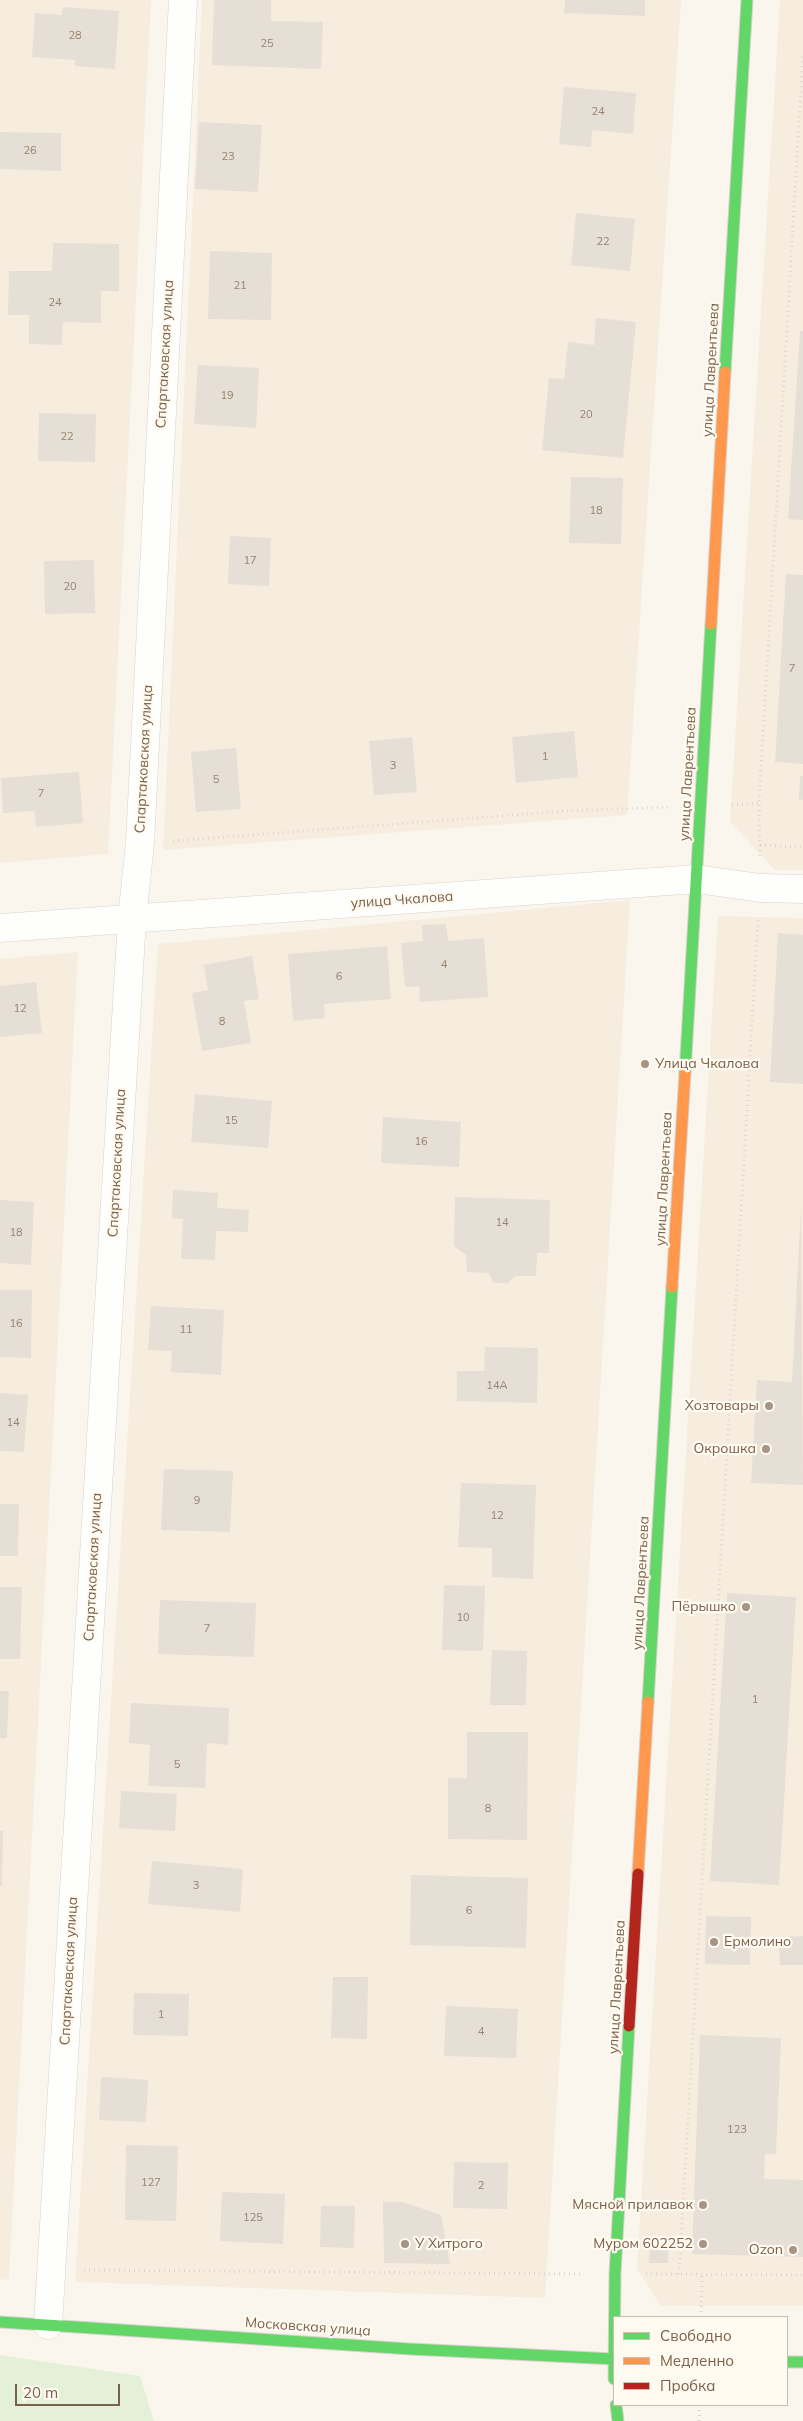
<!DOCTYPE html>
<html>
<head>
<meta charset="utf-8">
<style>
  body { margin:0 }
  #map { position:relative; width:803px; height:2421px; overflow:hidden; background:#faf6ee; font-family:Mulish,sans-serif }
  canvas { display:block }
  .legend { position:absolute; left:613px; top:2316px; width:175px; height:90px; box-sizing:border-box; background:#fffbf1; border:1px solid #cabdae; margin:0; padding:6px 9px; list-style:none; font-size:15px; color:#7b604a }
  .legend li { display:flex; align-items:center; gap:10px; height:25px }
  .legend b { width:25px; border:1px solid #cabdae }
  .scale { position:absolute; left:15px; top:2384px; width:105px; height:22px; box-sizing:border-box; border:2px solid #7b604a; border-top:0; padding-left:6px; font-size:15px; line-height:18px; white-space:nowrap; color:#7b604a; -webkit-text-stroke:4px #fffbf1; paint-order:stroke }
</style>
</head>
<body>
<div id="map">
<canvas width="803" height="2421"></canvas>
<ul class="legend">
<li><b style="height:6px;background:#63d668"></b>Свободно</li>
<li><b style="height:6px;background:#ff974d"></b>Медленно</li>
<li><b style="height:6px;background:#b3261e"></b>Пробка</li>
</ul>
<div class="scale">20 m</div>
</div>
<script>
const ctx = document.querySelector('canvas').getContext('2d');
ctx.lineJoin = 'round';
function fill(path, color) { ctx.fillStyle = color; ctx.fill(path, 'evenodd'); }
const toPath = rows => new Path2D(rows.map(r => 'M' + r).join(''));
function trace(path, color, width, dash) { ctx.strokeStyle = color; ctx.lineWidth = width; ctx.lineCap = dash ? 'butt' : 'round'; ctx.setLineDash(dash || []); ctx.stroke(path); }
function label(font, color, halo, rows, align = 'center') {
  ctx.font = font + ' Mulish,sans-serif'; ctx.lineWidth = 4.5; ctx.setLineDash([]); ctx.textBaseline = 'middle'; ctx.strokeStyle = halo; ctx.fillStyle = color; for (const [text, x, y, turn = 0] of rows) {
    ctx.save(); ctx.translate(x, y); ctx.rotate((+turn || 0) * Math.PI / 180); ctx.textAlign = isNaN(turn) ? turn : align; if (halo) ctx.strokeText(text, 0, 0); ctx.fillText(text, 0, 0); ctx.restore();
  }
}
const residential = toPath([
  [0,0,151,0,108,854,0,863],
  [202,0,681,0,627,815,163,850],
  [780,0,803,0,803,870,775,870,730,822],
  [630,900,545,2298,75,2282,158,944],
  [718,916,803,918,803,2306,661,2306,637,2269],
  [78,952,9,2280,0,2279,0,959]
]);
const green = toPath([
  [0,2355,140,2376,154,2421,0,2421]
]);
const building = toPath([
  [214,0,271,0,271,21,323,22,321,69,212,65],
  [565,0,645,0,645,16,564,13],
  [63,7,119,11,115,69,75,66,75,60,32,57,35,13,62,15],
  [564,87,636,93,633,134,592,130,591,147,559,144],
  [199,122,262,125,258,192,195,189],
  [0,132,61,133,61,171,0,169],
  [576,213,635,219,630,271,571,265],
  [53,243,119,244,119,291,101,291,101,323,63,322,62,345,29,344,29,315,8,315,9,271,52,271],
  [210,251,272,253,271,320,208,319],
  [596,318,636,322,623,458,542,450,549,378,564,379,568,342,594,345],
  [800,331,803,331,803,520,788,519],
  [198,365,259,368,256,428,194,424],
  [39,413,96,414,95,462,38,461],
  [571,477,623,478,621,544,569,543],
  [230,536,271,538,269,586,228,584],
  [94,560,95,613,45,614,44,561],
  [786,574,803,575,803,764,775,762],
  [574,731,578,777,516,783,512,737],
  [412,737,417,792,374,795,369,741],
  [236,748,241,809,196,812,191,752],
  [79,772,83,823,36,827,35,811,3,813,1,778],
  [800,776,803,776,803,800,799,799],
  [446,924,448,941,484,938,488,997,420,1002,419,986,405,987,401,943,423,941,422,925],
  [778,933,803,935,803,1084,770,1082],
  [387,946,391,999,324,1004,325,1018,293,1021,288,954],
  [252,956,259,999,244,1001,251,1043,202,1051,192,993,208,990,204,965],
  [36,982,42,1033,0,1037,0,986],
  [195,1094,272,1101,268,1148,191,1142],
  [383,1117,461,1122,459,1167,381,1163],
  [173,1190,218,1193,217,1208,249,1210,248,1232,216,1231,215,1260,181,1259,183,1219,172,1218],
  [455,1197,550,1200,549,1253,537,1253,536,1276,515,1276,508,1283,493,1283,489,1273,467,1272,466,1255,454,1246],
  [0,1200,34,1202,31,1265,0,1263],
  [801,1207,803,1485,751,1483,757,1380,792,1382],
  [0,1290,32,1290,31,1358,0,1357],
  [151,1306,224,1310,221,1375,171,1372,172,1351,148,1350],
  [485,1347,538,1348,537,1403,457,1401,457,1371,484,1371],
  [0,1393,28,1395,24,1452,0,1451],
  [164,1469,233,1471,230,1532,161,1530],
  [461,1483,536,1485,533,1579,492,1577,492,1548,458,1547],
  [0,1504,19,1504,18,1556,0,1556],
  [444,1585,485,1586,483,1651,442,1650],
  [0,1587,22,1587,20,1659,0,1659],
  [727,1593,796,1597,779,1885,710,1881],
  [160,1600,256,1603,254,1657,158,1654],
  [492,1650,527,1651,526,1705,490,1705],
  [0,1691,9,1691,7,1738,0,1738],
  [131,1703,229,1708,228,1745,207,1743,205,1788,148,1786,150,1745,129,1743],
  [467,1732,528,1732,527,1840,448,1839,448,1778,467,1778],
  [121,1791,177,1794,175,1831,119,1828],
  [0,1831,3,1831,2,1886,0,1886],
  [152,1861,243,1869,240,1912,148,1904],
  [411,1875,528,1878,526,1948,410,1945],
  [706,1916,751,1917,750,1965,705,1964],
  [803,1936,803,1965,780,1965,779,1937],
  [333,1977,368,1977,367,2039,331,2038],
  [134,1993,189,1994,188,2036,133,2035],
  [446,2006,518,2009,516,2058,444,2056],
  [700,2035,781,2038,776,2154,765,2154,764,2179,803,2180,803,2257,692,2254],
  [101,2077,148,2080,146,2122,99,2120],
  [126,2145,178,2146,176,2221,125,2220],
  [454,2162,508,2163,507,2209,453,2208],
  [222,2192,285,2194,283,2244,220,2241],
  [383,2202,403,2202,441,2215,450,2264,384,2263],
  [321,2206,355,2206,354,2248,320,2247],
  [650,2248,669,2248,668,2263,649,2263]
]);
const path = toPath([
  [732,805,759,803],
  [173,841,564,811,668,807],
  [760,845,803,847],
  [760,856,759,803,803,55],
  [84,2270,582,2274],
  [646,2274,803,2275],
  [679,2274,758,920],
  [701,2317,702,2275],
  [699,2421,700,2405]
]);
const street = toPath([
  [0,928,697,879,760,888,803,889],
  [48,2325,132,919,140,843,183,0]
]);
const fast = toPath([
  [725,372,747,0],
  [685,1073,711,624],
  [648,1702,672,1287],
  [0,2322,410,2349,614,2359],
  [787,2362,803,2362],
  [614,2379,615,2274,629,2026],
  [616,2405,618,2421]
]);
const slow = toPath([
  [711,624,725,372],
  [672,1287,685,1073],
  [638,1874,648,1702]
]);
const jam = toPath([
  [629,2026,638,1874]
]);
const markers = [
  [645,1064,5,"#a79483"],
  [769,1406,5,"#a79483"],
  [766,1449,5,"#a79483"],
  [746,1607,5,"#a79483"],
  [714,1942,5,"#a79483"],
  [703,2205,5,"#a79483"],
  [405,2244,5,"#a79483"],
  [703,2244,5,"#a79483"],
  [793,2250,5,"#a79483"]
];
const numberNames = [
  ["28",75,36],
  ["25",267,44],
  ["24",598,112],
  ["26",30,151],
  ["23",228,157],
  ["22",603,242],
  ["21",240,286],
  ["24",55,303],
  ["19",227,396],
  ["20",586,415],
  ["22",67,437],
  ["18",596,511],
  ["17",250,561],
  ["20",70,587],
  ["7",792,669],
  ["1",545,757],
  ["3",393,766],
  ["5",216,780],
  ["7",41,794],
  ["4",444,965],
  ["6",339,977],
  ["12",20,1009],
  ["8",222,1022],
  ["15",231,1121],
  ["16",421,1142],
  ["14",502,1223],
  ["18",16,1233],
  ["16",16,1324],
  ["11",186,1330],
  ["14А",497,1386],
  ["14",13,1423],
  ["9",197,1501],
  ["12",497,1516],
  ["10",463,1618],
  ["7",207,1629],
  ["1",755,1700],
  ["5",177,1765],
  ["8",488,1809],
  ["3",196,1886],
  ["6",469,1911],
  ["1",161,2015],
  ["4",481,2032],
  ["123",737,2130],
  ["127",151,2183],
  ["2",481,2186],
  ["125",253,2218]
];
const streetNames = [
  ["Спартаковская улица",165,354,-87],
  ["улица Лаврентьева",711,370,-87],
  ["Спартаковская улица",144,759,-87],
  ["улица Лаврентьева",688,774,-87],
  ["улица Чкалова",402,900,-4],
  ["Спартаковская улица",117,1163,-87],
  ["улица Лаврентьева",664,1179,-87],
  ["Спартаковская улица",93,1567,-87],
  ["улица Лаврентьева",641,1583,-87],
  ["Спартаковская улица",69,1971,-87],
  ["улица Лаврентьева",617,1987,-87],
  ["Московская улица",308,2327,4]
];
const poiNames = [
  ["Улица Чкалова",655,1064,"left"],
  ["Хозтовары",759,1406],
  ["Окрошка",756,1449],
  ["Пёрышко",736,1607],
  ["Ермолино",724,1942,"left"],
  ["Мясной прилавок",693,2205],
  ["У Хитрого",415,2244,"left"],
  ["Муром 602252",693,2244],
  ["Ozon",783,2250]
];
fill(residential, '#f6edde');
fill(green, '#e4f1d8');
fill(building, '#e6dfd5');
trace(street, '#d9d3cc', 29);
trace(fast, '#d9d2ca', 13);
trace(slow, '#d9d2ca', 13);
trace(jam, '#d9d2ca', 13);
trace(path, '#ddd6ce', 3, [1, 4]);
trace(street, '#fefefc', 28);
trace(fast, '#63d668', 11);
trace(slow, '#ff974d', 11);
trace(jam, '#b3261e', 11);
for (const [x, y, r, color] of markers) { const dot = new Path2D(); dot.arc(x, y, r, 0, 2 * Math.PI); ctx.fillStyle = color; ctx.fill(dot); trace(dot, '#fffbf1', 2); }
label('11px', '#98826f', null, numberNames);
label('14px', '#7b604a', '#fffbf1', streetNames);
label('14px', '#7b604a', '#fffbf1', poiNames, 'right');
</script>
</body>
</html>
